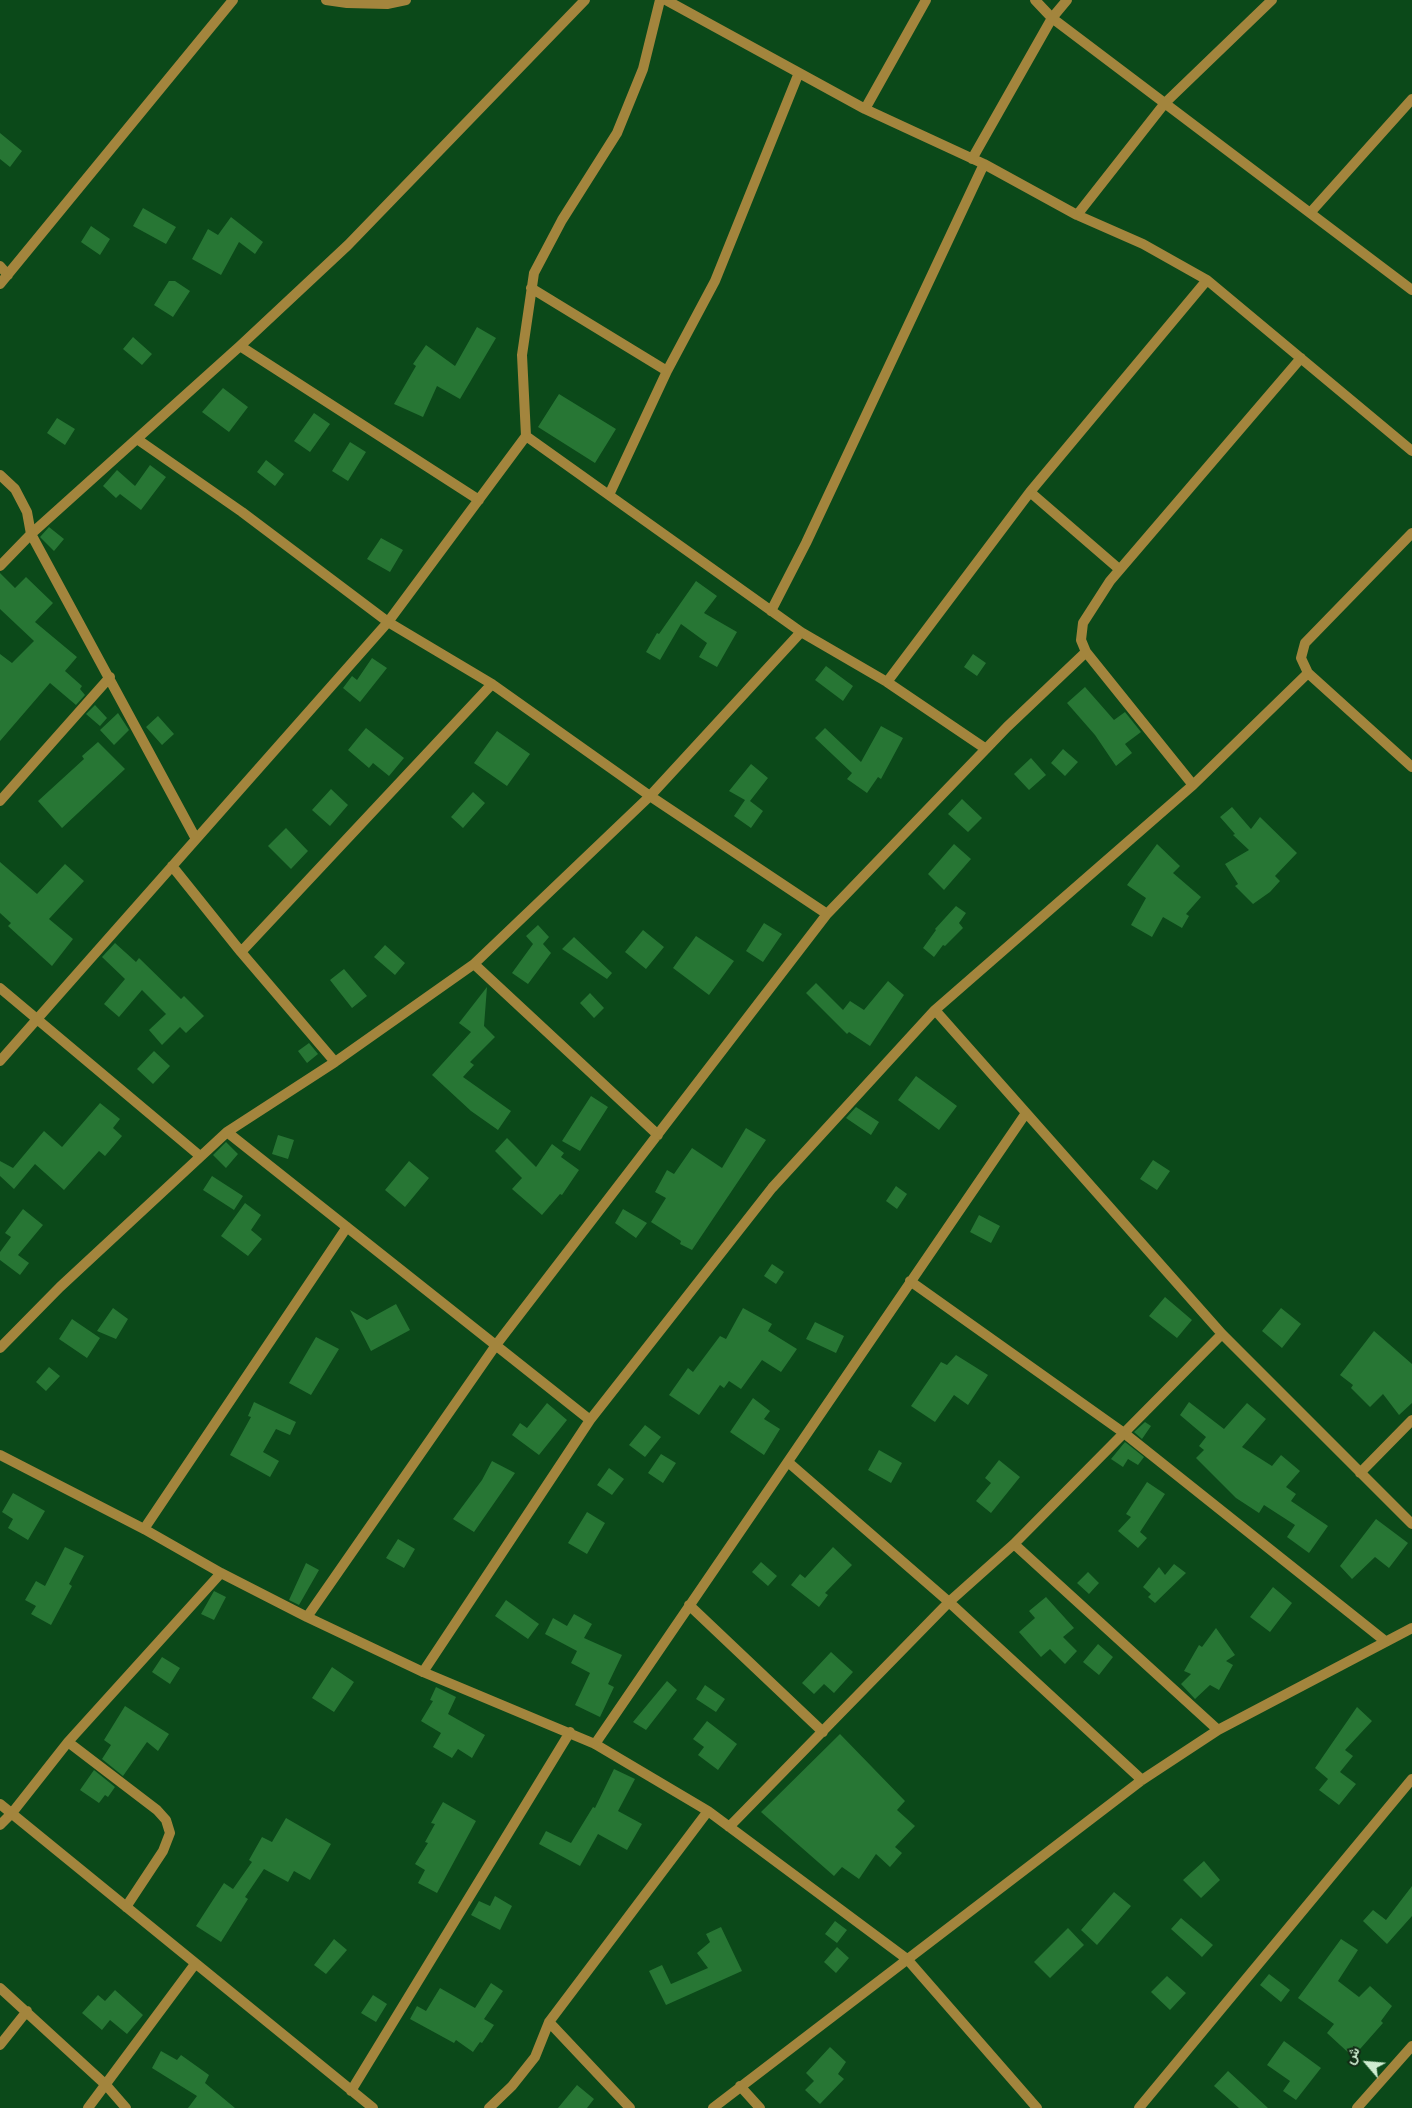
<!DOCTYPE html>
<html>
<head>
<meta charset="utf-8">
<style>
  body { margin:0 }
  #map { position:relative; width:1412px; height:2108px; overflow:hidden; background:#0b4919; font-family:Overpass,Vazirmatn,sans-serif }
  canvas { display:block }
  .north { position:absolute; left:1342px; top:2038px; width:50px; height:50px; -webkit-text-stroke:4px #112914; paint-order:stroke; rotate:297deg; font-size:14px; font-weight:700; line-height:20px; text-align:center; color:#cfedd1 }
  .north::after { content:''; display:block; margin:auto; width:18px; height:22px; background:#cfedd1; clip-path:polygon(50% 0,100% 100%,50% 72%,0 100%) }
</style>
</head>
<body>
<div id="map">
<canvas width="1412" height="2108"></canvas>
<div class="north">ش</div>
</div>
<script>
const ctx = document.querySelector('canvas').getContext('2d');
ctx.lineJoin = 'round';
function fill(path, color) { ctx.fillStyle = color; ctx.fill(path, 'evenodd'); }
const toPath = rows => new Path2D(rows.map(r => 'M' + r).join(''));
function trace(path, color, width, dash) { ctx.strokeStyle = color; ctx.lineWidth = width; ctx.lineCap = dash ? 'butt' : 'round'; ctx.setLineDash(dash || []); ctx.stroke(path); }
const building = toPath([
  [0,133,22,151,10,167,0,159],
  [143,208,176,227,166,244,133,226],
  [231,217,263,242,255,254,239,242,221,275,192,259,208,229,218,235],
  [91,226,110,239,100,255,81,242],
  [169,281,175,281,190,291,173,317,154,305],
  [477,327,496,338,460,399,437,386,423,417,394,404,416,366,413,364,426,345,455,366],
  [133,337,152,354,142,365,123,349],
  [223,388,248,407,229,432,202,412],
  [559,394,616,429,595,463,538,427],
  [314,413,330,424,310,452,294,441],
  [57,418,75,429,65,445,47,433],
  [350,442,366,452,348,481,332,471],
  [266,460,284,474,275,486,257,472],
  [150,465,166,477,141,510,120,494,116,498,103,486,117,470,135,486],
  [49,527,64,539,54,551,40,537],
  [381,538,403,550,390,572,367,559],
  [0,573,15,588,26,577,53,603,35,622,77,657,65,671,82,686,80,689,85,695,76,705,50,683,0,741,0,654,12,663,34,641,0,609],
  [696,581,717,596,704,613,737,632,717,667,699,657,707,643,681,624,660,660,646,652,657,633,659,634],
  [973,654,986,663,977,676,964,667],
  [372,658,387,668,360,702,343,688,352,676,357,680],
  [826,666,853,686,843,701,815,680],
  [1085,687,1114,720,1125,712,1141,732,1125,744,1132,753,1116,766,1095,735,1067,703],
  [95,705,107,718,100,726,86,714],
  [118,713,129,730,114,745,100,730],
  [158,716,174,734,162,745,146,727],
  [881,726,903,738,881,779,878,777,867,793,847,779,852,773,815,738,825,728,861,762],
  [366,728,404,758,389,776,373,763,369,768,348,750],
  [497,731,530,754,507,786,474,763],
  [98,742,125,769,62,828,38,801,84,759,82,756],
  [1063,749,1078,762,1065,776,1051,763],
  [1031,758,1046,775,1029,790,1014,774],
  [751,764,768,778,750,801,763,811,751,828,734,816,745,800,729,791],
  [331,789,348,805,330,826,312,810],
  [473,792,485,803,463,828,451,817],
  [962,799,982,818,968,832,948,814],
  [1232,807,1251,829,1260,817,1297,853,1275,876,1280,881,1270,892,1253,904,1235,886,1238,884,1225,864,1249,850,1233,835,1235,834,1220,817],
  [286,828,308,851,291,869,268,846],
  [954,844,971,859,944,890,928,874],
  [1157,844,1180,866,1173,873,1201,897,1186,914,1189,916,1182,928,1163,917,1152,937,1131,925,1146,898,1127,885],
  [0,862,37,894,65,864,84,881,49,919,73,939,52,966,8,926,11,923,0,913],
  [956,906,966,913,959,923,963,928,945,946,943,945,934,957,923,948,936,930,935,929],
  [764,923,782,934,763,962,746,951],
  [538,925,549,937,543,944,551,953,528,984,512,973,533,944,526,936],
  [643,930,664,947,646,969,625,952],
  [696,936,734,961,709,995,673,968],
  [574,937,612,973,607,979,562,949],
  [115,943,136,962,139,958,181,999,184,996,204,1016,186,1033,180,1027,162,1045,149,1030,166,1014,142,990,119,1017,104,1004,125,979,102,957],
  [385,945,405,963,395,975,374,957],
  [344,969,367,996,352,1008,330,980],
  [888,981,904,995,870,1046,849,1032,847,1034,806,993,816,983,843,1010,850,1001,864,1010],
  [487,987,484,1026,495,1037,470,1062,474,1065,463,1077,511,1111,498,1130,471,1111,432,1075,471,1032,459,1023],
  [590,993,604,1008,594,1018,580,1003],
  [309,1043,318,1054,307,1063,298,1051],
  [154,1051,170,1066,153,1084,137,1069],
  [916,1076,957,1106,939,1130,898,1100],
  [591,1096,608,1107,580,1151,562,1141],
  [100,1103,120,1119,113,1128,122,1136,105,1156,99,1151,64,1190,35,1164,14,1189,0,1176,0,1161,13,1168,44,1131,62,1147],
  [856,1107,879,1122,871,1135,846,1118],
  [746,1128,766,1140,692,1250,680,1244,681,1241,651,1222,666,1198,655,1192,667,1170,674,1174,692,1148,722,1168],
  [278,1135,294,1140,288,1159,272,1154],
  [507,1138,536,1167,552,1144,564,1153,561,1157,579,1170,562,1195,560,1194,542,1215,512,1189,522,1178,495,1151],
  [226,1142,238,1154,226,1168,213,1155],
  [1153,1160,1170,1171,1157,1190,1140,1179],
  [409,1161,429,1178,405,1207,385,1190],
  [212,1176,243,1196,234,1210,203,1190],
  [896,1186,907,1194,897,1209,886,1201],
  [245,1203,261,1215,251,1230,262,1239,248,1256,221,1236],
  [23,1209,43,1225,18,1255,29,1263,20,1275,0,1260,0,1252,11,1237,5,1233],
  [623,1209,647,1223,636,1238,615,1223],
  [979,1215,1000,1226,991,1243,970,1232],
  [772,1264,784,1272,776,1284,764,1276],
  [1165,1297,1192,1320,1177,1338,1149,1316],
  [396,1304,410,1330,371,1351,350,1310,367,1320],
  [113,1308,128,1319,116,1339,97,1331],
  [743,1308,772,1324,768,1331,797,1349,781,1372,762,1360,741,1389,729,1381,724,1388,720,1385,699,1415,669,1395,688,1368,693,1372,720,1336,726,1339],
  [1281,1308,1301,1324,1282,1348,1262,1331],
  [72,1319,100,1338,87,1358,59,1339],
  [815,1322,844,1336,836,1353,806,1339],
  [1374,1331,1412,1364,1412,1403,1399,1415,1383,1394,1370,1407,1351,1388,1353,1385,1340,1375],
  [316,1337,339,1349,311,1395,289,1383],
  [956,1355,988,1375,968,1405,954,1395,935,1422,911,1406,941,1362,947,1365],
  [49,1367,60,1376,46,1391,36,1382],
  [753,1398,770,1411,764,1419,780,1429,764,1455,730,1432],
  [254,1402,296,1422,290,1435,276,1429,263,1452,279,1461,270,1477,230,1455,251,1417,248,1416],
  [1189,1402,1224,1429,1247,1403,1266,1419,1242,1447,1272,1466,1281,1455,1300,1471,1286,1487,1296,1494,1291,1501,1328,1526,1309,1553,1287,1537,1295,1525,1264,1505,1259,1513,1236,1498,1196,1458,1204,1450,1199,1446,1206,1437,1180,1415],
  [547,1403,567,1420,539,1455,512,1435,520,1423,527,1428],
  [1145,1422,1151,1426,1142,1439,1134,1432],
  [645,1425,661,1437,645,1457,629,1445],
  [1125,1442,1144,1457,1138,1465,1128,1459,1123,1467,1111,1459],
  [879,1450,902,1463,891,1483,868,1470],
  [661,1454,676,1463,663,1483,648,1473],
  [999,1460,1020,1477,991,1513,976,1501,991,1483,985,1478],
  [492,1461,515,1473,474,1532,453,1519,482,1480],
  [609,1468,624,1479,612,1495,597,1485],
  [1147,1482,1165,1494,1140,1532,1147,1538,1138,1548,1118,1531,1131,1517,1126,1514],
  [13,1493,45,1511,28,1540,8,1528,13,1519,2,1512],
  [587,1512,605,1523,587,1554,568,1543],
  [1376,1519,1408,1543,1389,1568,1375,1557,1352,1579,1340,1566],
  [398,1539,415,1549,404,1568,386,1558],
  [65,1547,84,1556,69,1584,72,1586,51,1625,31,1614,36,1606,25,1600,36,1581,45,1586],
  [833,1547,852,1565,825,1593,828,1595,819,1607,791,1585,800,1574,805,1578],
  [761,1562,777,1576,768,1586,752,1572],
  [306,1563,319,1570,299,1605,289,1600],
  [1174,1564,1186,1573,1155,1603,1148,1597,1151,1594,1143,1587,1159,1567,1165,1575],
  [1088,1572,1099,1583,1089,1594,1077,1583],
  [1273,1587,1292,1603,1270,1632,1250,1617],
  [214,1591,226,1597,214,1620,201,1614],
  [1046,1597,1074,1628,1063,1637,1077,1651,1065,1664,1050,1649,1041,1657,1019,1632,1035,1618,1029,1611],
  [506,1600,539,1624,528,1639,495,1616],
  [574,1614,592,1624,584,1638,622,1655,608,1684,614,1687,600,1717,575,1705,590,1673,571,1663,577,1651,545,1634,553,1618,567,1626],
  [1216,1628,1235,1655,1226,1661,1233,1665,1219,1690,1210,1685,1195,1699,1181,1684,1191,1674,1184,1671,1199,1645,1202,1647],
  [1098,1644,1113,1657,1099,1675,1083,1662],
  [831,1652,853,1672,834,1693,824,1684,814,1694,802,1683],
  [162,1657,180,1668,170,1684,152,1672],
  [332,1667,354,1682,334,1712,312,1698],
  [667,1681,677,1690,646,1730,633,1722],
  [705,1685,725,1699,716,1712,696,1699],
  [436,1687,456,1697,448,1714,485,1735,472,1758,458,1749,452,1758,433,1747,441,1733,421,1721,433,1701,430,1700],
  [125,1706,169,1734,158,1751,147,1742,123,1776,102,1759,111,1745,104,1740],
  [1357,1707,1372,1721,1345,1750,1353,1756,1340,1772,1356,1784,1339,1805,1319,1790,1328,1779,1315,1768],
  [707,1721,737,1744,718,1770,698,1755,704,1747,693,1739],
  [840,1734,905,1801,897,1810,915,1826,895,1847,902,1853,890,1867,876,1854,859,1879,842,1867,834,1876,761,1812],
  [614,1769,635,1779,618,1811,642,1824,627,1850,598,1834,580,1866,539,1844,546,1831,571,1843,593,1807,595,1808],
  [94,1770,115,1787,108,1797,105,1795,99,1803,80,1790],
  [443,1802,476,1821,437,1893,418,1883,425,1870,415,1864,428,1843,425,1842,435,1824,431,1823],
  [286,1818,331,1844,310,1880,294,1871,288,1882,264,1869,245,1897,248,1899,221,1942,196,1926,224,1883,233,1889,252,1862,249,1860,262,1837,272,1842],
  [1204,1861,1220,1880,1201,1898,1183,1880],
  [1412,1886,1412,1916,1387,1944,1363,1921,1373,1910,1386,1920],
  [1114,1892,1131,1906,1097,1945,1081,1930],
  [495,1896,512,1906,500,1930,471,1915,479,1901,490,1906],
  [1181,1918,1213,1945,1202,1957,1171,1929],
  [835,1921,847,1930,837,1943,825,1934],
  [721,1927,742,1971,666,2005,649,1971,662,1965,671,1984,708,1968,697,1953,710,1942,706,1934],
  [1068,1928,1084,1945,1050,1978,1034,1962],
  [334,1939,347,1950,326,1974,314,1965],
  [1341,1939,1358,1950,1338,1981,1359,1997,1370,1986,1392,2006,1381,2021,1383,2023,1353,2057,1327,2033,1334,2024,1298,1998],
  [837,1947,849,1958,836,1973,824,1962],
  [1269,1974,1290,1990,1281,2002,1260,1985],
  [1167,1976,1186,1993,1170,2010,1151,1992],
  [491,1983,503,1991,484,2019,494,2025,482,2043,480,2042,473,2052,456,2040,454,2043,410,2019,417,2006,426,2011,440,1988,475,2008],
  [115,1990,143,2015,127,2034,110,2020,102,2030,82,2013,98,1995,105,2001],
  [373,1995,387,2004,376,2022,361,2013],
  [1284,2041,1321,2068,1296,2100,1283,2091,1290,2081,1267,2065],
  [830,2047,846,2062,838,2074,844,2079,820,2104,805,2090,814,2081,806,2073],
  [161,2051,177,2060,181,2055,209,2075,205,2083,235,2108,188,2108,197,2096,152,2068],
  [1228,2071,1268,2108,1239,2108,1214,2086],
  [577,2085,594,2099,587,2108,558,2108]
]);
const street = toPath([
  [326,0,347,3,387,4,406,0],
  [666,0,865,109,984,164,1077,215,1143,244,1207,280,1412,451],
  [1035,0,1052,18,1412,290],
  [865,109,926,0],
  [972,159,1052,18,1067,0],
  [1310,213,1412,99],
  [1077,215,1165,103,1272,0],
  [0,266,8,275],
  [0,284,233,0],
  [531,288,667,371],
  [240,346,479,500],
  [526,436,801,632,887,682,986,749],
  [137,439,242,512,388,622,492,684,650,796,827,914],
  [0,475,15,489,27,512,31,534,196,839],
  [1030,492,1119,569],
  [609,495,667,371,715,281,798,75],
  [0,566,31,534,240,346,348,245,585,0],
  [771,611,806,543,984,164],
  [1086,652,1193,785],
  [1308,673,1301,658,1305,643,1412,533],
  [887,682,1030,492,1207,280],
  [0,801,110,677],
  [172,866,241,952,335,1062],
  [241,952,492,684],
  [474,964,658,1135],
  [0,988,200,1156],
  [935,1010,1222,1334,1412,1524],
  [0,1061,388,622,526,436,522,355,534,273,562,220,617,133,643,69,660,0],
  [227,1132,590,1420],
  [910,1281,1124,1433,1385,1641],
  [0,1348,60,1287,227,1132,335,1062,474,964,650,796,801,632],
  [0,1455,144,1529,221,1573,307,1617,423,1672,595,1744,708,1811,907,1959,1037,2108],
  [788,1462,949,1602,1142,1780],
  [1360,1473,1412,1420],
  [144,1529,347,1227],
  [1014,1544,1218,1730],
  [689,1605,823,1732],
  [307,1617,496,1345,827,914,1007,727,1086,652,1081,640,1083,623,1110,581,1301,358],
  [423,1672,590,1420,772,1188,935,1010,1193,785,1308,673,1412,767],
  [68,1742,157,1810,166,1820,170,1833,163,1851,126,1907],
  [595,1744,1026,1113],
  [0,1804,373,2108],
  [0,1825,12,1813,68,1742,221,1573],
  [729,1827,949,1602,1014,1544,1222,1334],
  [0,1988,106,2085,126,2108],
  [549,2022,630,2108],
  [0,2045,27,2011],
  [740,2086,760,2108],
  [351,2091,570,1732],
  [88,2108,195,1964],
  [489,2108,512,2086,535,2057,549,2022,708,1811],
  [713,2108,1142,1780,1218,1730,1412,1628],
  [1139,2108,1412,1779],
  [1357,2108,1412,2046]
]);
fill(building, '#277634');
trace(street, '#a3853d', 10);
</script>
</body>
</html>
